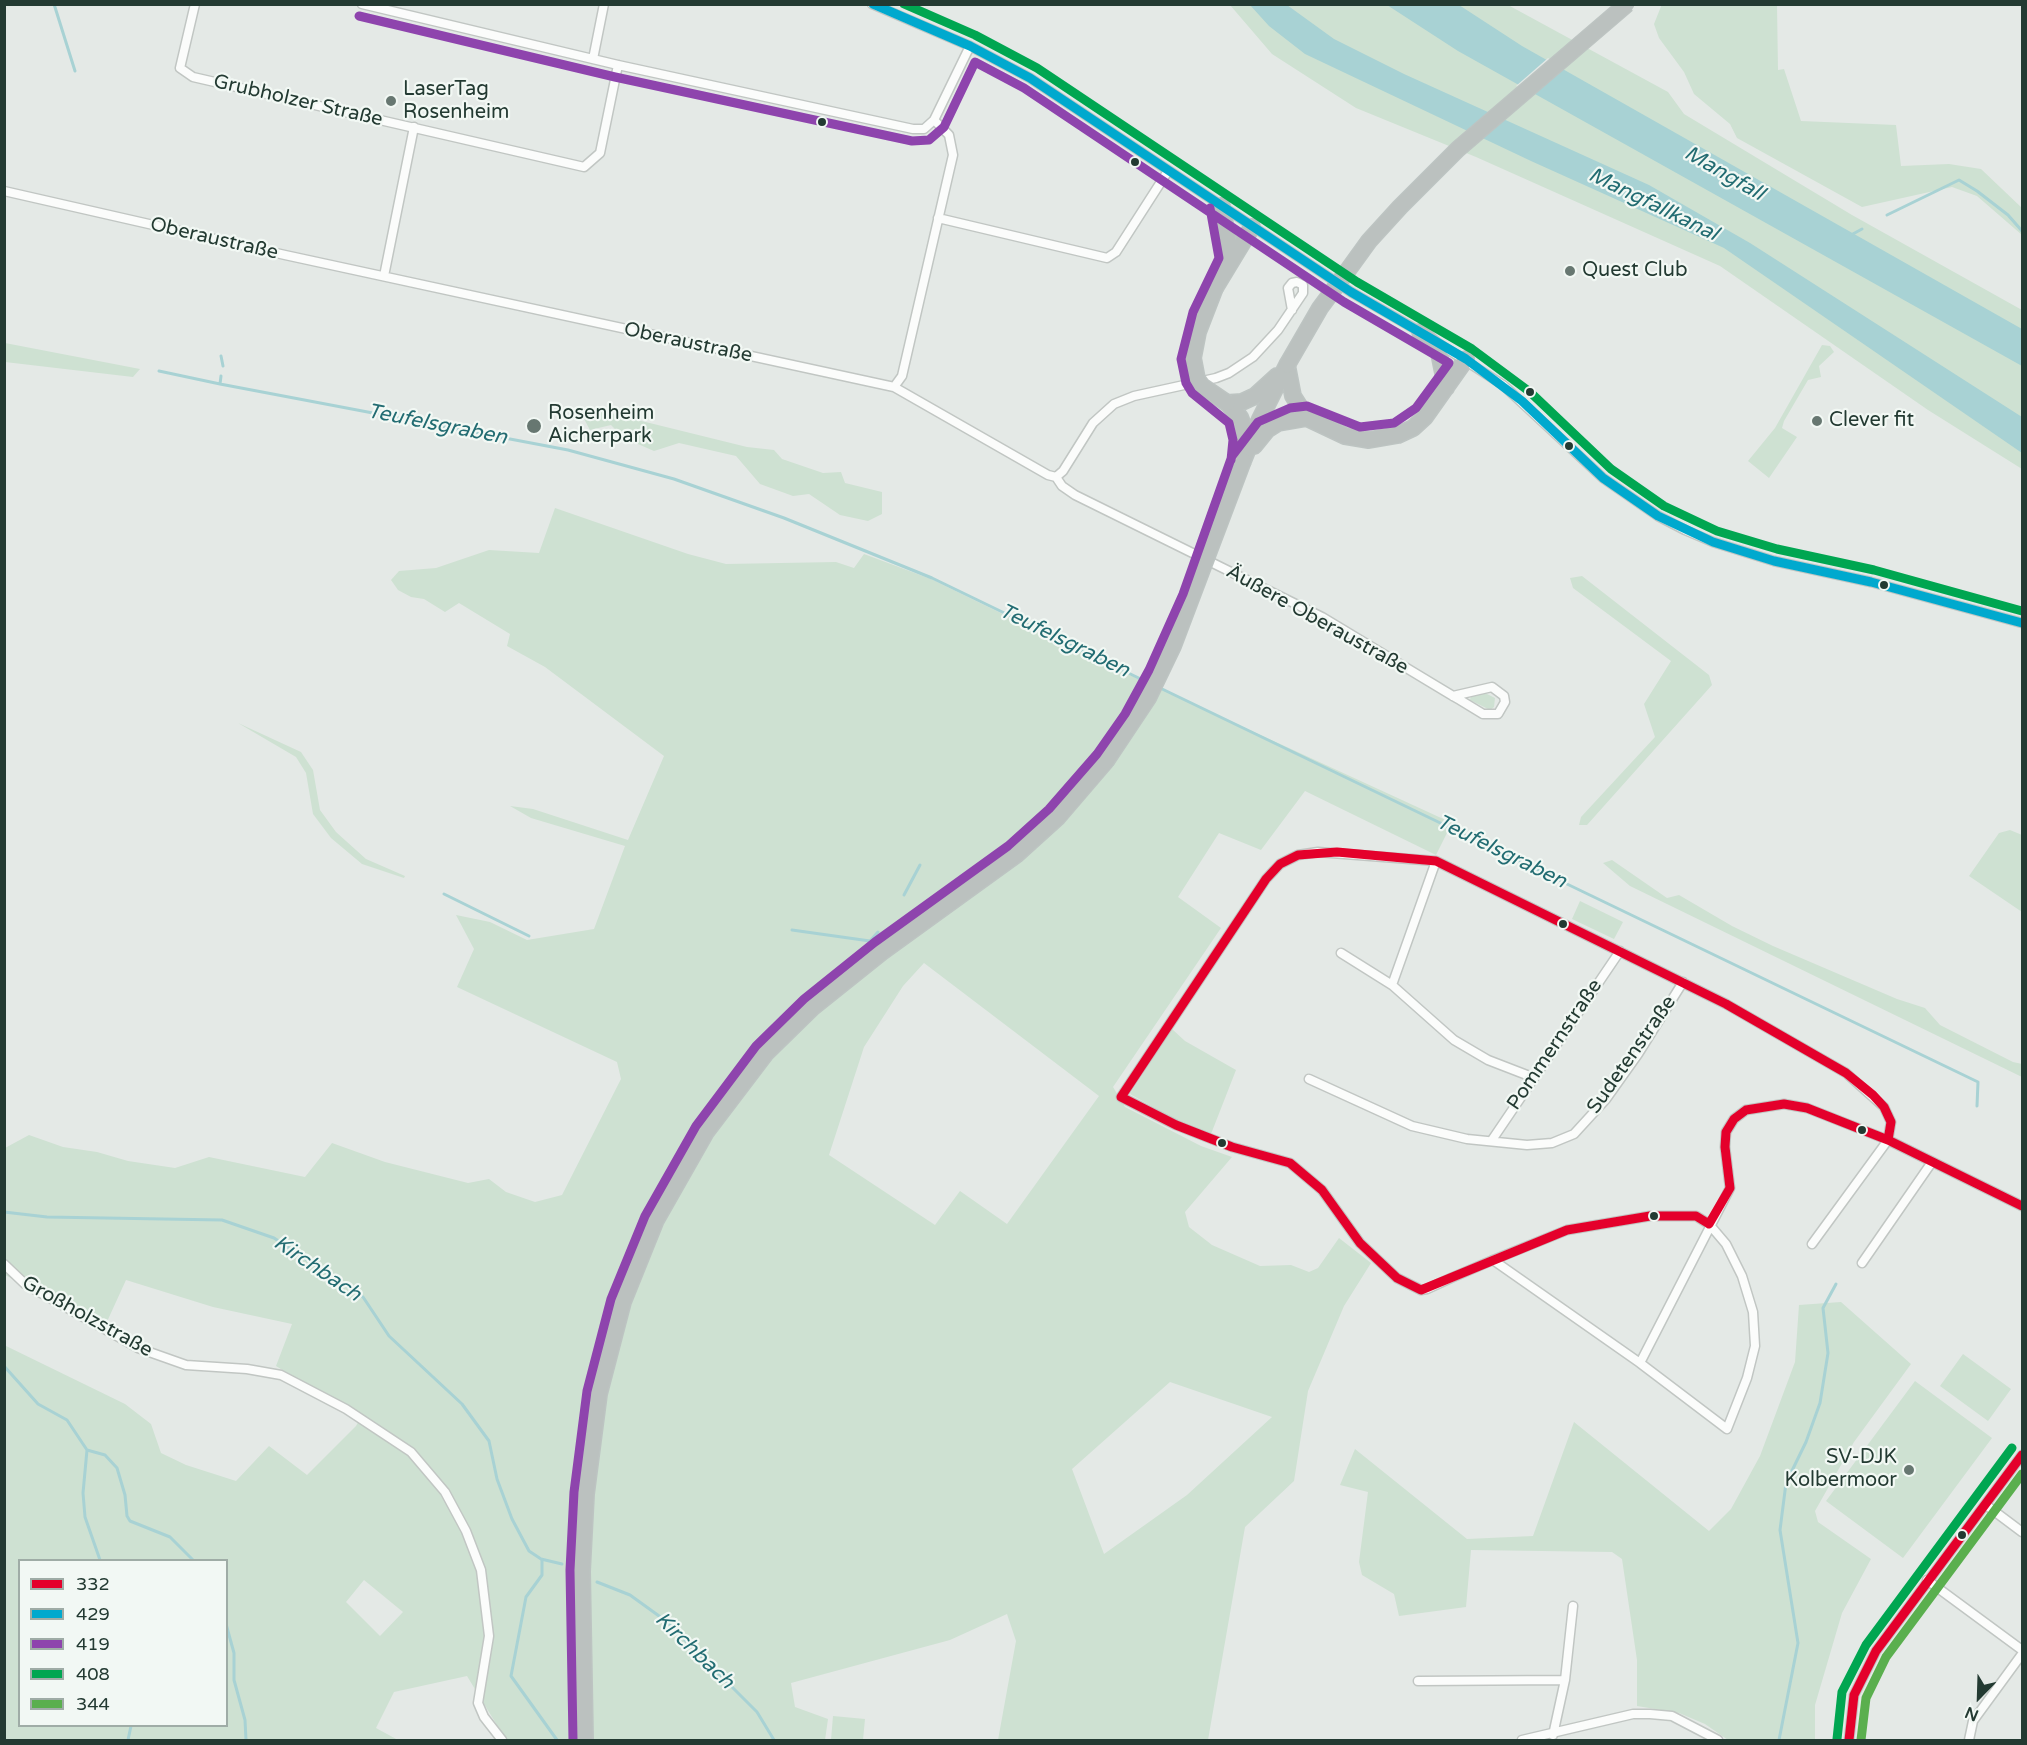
<!DOCTYPE html>
<html>
<head>
<meta charset="utf-8">
<style>
  body { margin:0 }
  #map { position:relative; width:2027px; height:1745px; overflow:hidden; background:#e4e9e6; font-family:"Varela Round",sans-serif }
  canvas { display:block }
  .frame { position:absolute; inset:0; border:6px solid #233a32; pointer-events:none }
  .legend { position:absolute; left:18px; top:1559px; width:210px; height:168px; box-sizing:border-box; background:#f2f8f4; border:2px solid #9faca6; margin:0; padding:8px 10px; list-style:none; font-size:18px; color:#233a32 }
  .legend li { display:flex; align-items:center; gap:12px; height:30px }
  .legend b { width:30px; border:2px solid #9faca6 }
  .north { position:absolute; left:1949px; top:1667px; width:60px; height:60px; -webkit-text-stroke:4px #f2f8f4; paint-order:stroke; rotate:203deg; font-size:16px; font-weight:700; line-height:24px; text-align:center; color:#233a32 }
  .north::after { content:''; display:block; margin:auto; width:21px; height:27px; background:#233a32; clip-path:polygon(50% 0,100% 100%,50% 72%,0 100%) }
</style>
</head>
<body>
<div id="map">
<canvas width="2027" height="1745"></canvas>
<div class="frame"></div>
<ul class="legend">
<li><b style="height:8px;background:#e4002b"></b>332</li>
<li><b style="height:8px;background:#00a9ce"></b>429</li>
<li><b style="height:8px;background:#8e44ad"></b>419</li>
<li><b style="height:8px;background:#00a651"></b>408</li>
<li><b style="height:8px;background:#5aaf4e"></b>344</li>
</ul>
<div class="north">N</div>
</div>
<script>
const ctx = document.querySelector('canvas').getContext('2d');
ctx.lineJoin = 'round';
function fill(path, color) { ctx.fillStyle = color; ctx.fill(path, 'evenodd'); }
const toPath = rows => new Path2D(rows.map(r => 'M' + r).join(''));
function trace(path, color, width, dash) { ctx.strokeStyle = color; ctx.lineWidth = width; ctx.lineCap = dash ? 'butt' : 'round'; ctx.setLineDash(dash || []); ctx.stroke(path); }
function label(font, color, halo, rows, align = 'center') {
  ctx.font = font + ' "Varela Round",sans-serif'; ctx.lineWidth = 4.5; ctx.setLineDash([]); ctx.textBaseline = 'middle'; ctx.strokeStyle = halo; ctx.fillStyle = color; for (const [text, x, y, turn = 0] of rows) {
    ctx.save(); ctx.translate(x, y); ctx.rotate((+turn || 0) * Math.PI / 180); ctx.textAlign = isNaN(turn) ? turn : align; if (halo) ctx.strokeText(text, 0, 0); ctx.fillText(text, 0, 0); ctx.restore();
  }
}
const green = toPath([
  [1662,4,1777,5,1778,70,1784,69,1801,121,1896,125,1901,166,1949,164,1981,169,2022,208,2022,235,1977,196,1952,187,1862,207,1737,138,1730,124,1694,94,1684,72,1659,38,1654,24],
  [1230,5,1508,5,1668,92,1684,114,1852,215,2022,310,2022,469,1928,410,1720,266,1476,157,1356,108,1272,54],
  [5,343,140,369,133,377,5,362],
  [1822,345,1830,346,1834,352,1819,366,1821,377,1808,380,1784,421,1782,428,1797,437,1769,478,1748,461,1775,428],
  [597,410,747,447,774,450,782,459,823,473,841,472,845,483,882,492,882,514,868,521,840,515,809,494,793,496,760,484,736,456,679,443,654,451,624,438,611,425,590,430,583,417],
  [555,508,688,554,726,564,836,562,854,568,864,554,931,579,1091,657,1452,823,1436,855,1305,791,1261,850,1219,833,1178,897,1221,928,1113,1087,1125,1107,1201,1146,1232,1157,1185,1212,1189,1227,1212,1245,1260,1266,1291,1265,1309,1272,1318,1268,1339,1238,1371,1263,1344,1306,1308,1391,1294,1481,1245,1527,1208,1740,998,1740,1016,1641,1007,1614,950,1640,791,1683,795,1707,828,1719,825,1740,506,1740,467,1676,394,1692,376,1728,398,1740,5,1740,4,1345,125,1404,151,1424,161,1453,186,1465,236,1481,269,1446,307,1475,356,1426,360,1419,276,1366,292,1324,213,1307,126,1280,105,1326,5,1275,5,1148,29,1135,63,1147,97,1152,128,1161,175,1168,209,1157,305,1177,332,1143,385,1162,468,1183,489,1179,506,1192,535,1202,562,1195,621,1079,617,1062,457,987,474,949,456,915,490,922,527,940,594,929,625,846,531,818,510,806,533,809,628,840,664,756,545,667,507,646,510,634,459,603,445,612,424,599,411,597,398,590,391,580,399,571,436,568,489,550,539,553],
  [924,963,1099,1096,1007,1224,960,1191,935,1225,829,1155,864,1047,903,986],
  [1170,1382,1272,1417,1187,1495,1104,1554,1072,1469],
  [20,1560,226,1560,226,1726,20,1726],
  [364,1580,403,1612,380,1636,346,1602],
  [1582,576,1709,675,1712,685,1587,825,1579,825,1581,817,1655,737,1644,704,1671,661,1573,588,1570,578],
  [1483,692,1495,698,1494,707,1490,710,1470,700,1471,696],
  [238,723,301,752,313,770,320,810,336,832,366,859,405,876,404,878,362,864,331,838,313,814,306,773,296,757],
  [2010,830,2022,835,2022,912,1969,876,1999,833],
  [1612,860,1667,898,1679,895,1732,926,1773,946,1897,999,1925,1008,1940,1025,2013,1062,2022,1064,2022,1077,1630,886,1603,863],
  [1580,901,1623,922,1614,939,1572,919],
  [1172,1029,1185,1041,1236,1070,1211,1134,1190,1128,1130,1094],
  [1841,1302,1911,1364,1854,1442,1815,1511,1818,1522,1871,1559,1842,1613,1815,1705,1815,1740,1728,1740,1705,1724,1679,1713,1637,1706,1637,1660,1622,1559,1612,1552,1471,1550,1466,1607,1399,1616,1394,1594,1362,1575,1359,1562,1368,1492,1340,1485,1355,1449,1467,1539,1533,1536,1574,1422,1709,1531,1731,1509,1760,1456,1795,1362,1799,1305],
  [1963,1354,2011,1389,1988,1421,1940,1386],
  [1915,1381,1992,1438,1903,1558,1826,1501],
  [833,1716,865,1719,863,1740,831,1740]
]);
const water = toPath([
  [1250,5,1287,5,1334,39,1404,74,1649,185,1750,243,2022,417,2022,453,1724,248,1531,161,1305,54,1269,26],
  [1387,5,1459,5,1522,46,2022,329,2022,366,1458,51]
]);
const pier = toPath([
  [1548,58,1565,68,1532,95,1516,86]
]);
const stream = toPath([
  [54,4,75,71],
  [1887,215,1959,180,1977,191,2008,215,2022,231],
  [1851,235,1862,229],
  [221,356,223,366],
  [159,371,220,384],
  [221,376,220,384,568,450,674,479,784,518,932,578,1149,683],
  [1158,687,1978,1082,1977,1106],
  [444,894,529,936],
  [904,895,920,865],
  [792,930,870,941,878,932],
  [4,1212,47,1217,222,1220,274,1238,363,1297,389,1336,462,1404,489,1441,497,1479,512,1519,529,1551,541,1559,562,1564],
  [4,1366,38,1404,67,1420,87,1450,83,1493,85,1517,100,1560],
  [87,1450,105,1455,117,1468,125,1495,127,1516,130,1521,170,1537,193,1560],
  [542,1560,542,1575,526,1597,511,1676,557,1740],
  [597,1582,630,1595,666,1621,757,1712,774,1740],
  [226,1624,234,1653,234,1680,245,1720,246,1740],
  [128,1740,131,1726],
  [1779,1740,1798,1643,1780,1530,1786,1483,1806,1442,1820,1403,1828,1353,1823,1308,1836,1284]
]);
const street = toPath([
  [195,4,180,68,193,77,584,167,600,153,618,65],
  [362,4,618,65,913,129,924,129,934,120,970,46],
  [872,4,970,46,1030,78,1351,292,1422,333],
  [593,59,604,4],
  [4,191,285,255,894,387,1048,475,1056,477,1063,471,1093,423,1114,404,1134,396,1216,378,1229,373,1253,357,1278,330,1303,293,1303,285,1297,282,1292,283,1288,288,1292,310],
  [938,218,1107,258,1116,252,1168,171],
  [384,276,414,127],
  [1438,343,1503,385,1603,478,1658,516,1685,530,1713,542,1774,561,1871,582,2022,623],
  [894,387,902,376,953,155,949,135,934,120],
  [1056,477,1062,486,1075,495,1322,617,1443,690,1453,696,1460,700,1483,714,1498,714,1505,702,1504,696,1492,687,1453,696],
  [1436,861,1392,985,1454,1040,1488,1060,1532,1077],
  [1341,953,1392,985],
  [1309,1079,1412,1126,1467,1139,1527,1145,1552,1143,1574,1134,1606,1099,1638,1054,1683,982],
  [1492,1140,1620,951],
  [1493,1260,1640,1363,1727,1429,1747,1378,1755,1346,1753,1312,1742,1276,1726,1244,1709,1224,1696,1216,1650,1216,1567,1230,1493,1260,1451,1278,1427,1289,1421,1290,1397,1278,1360,1243,1322,1190,1290,1163,1232,1147,1176,1125,1121,1097,1266,879,1280,864,1298,855,1318,852,1436,861,1726,1004,1846,1073,1884,1107,1891,1122,1888,1140,1812,1244],
  [1862,1263,1932,1162],
  [4,1264,25,1284,138,1348,186,1365,247,1369,281,1375,346,1409,411,1452,445,1492,466,1531,481,1570,489,1636,478,1703,484,1717,502,1740],
  [1640,1363,1730,1188,1725,1147,1726,1132,1734,1119,1746,1110,1784,1104,1807,1108,1888,1140,2022,1206],
  [1986,1505,2022,1532],
  [1927,1580,2022,1650],
  [1418,1681,1565,1680],
  [1553,1735,1565,1680,1573,1606],
  [1522,1740,1633,1714,1650,1714,1672,1716,1718,1740],
  [1849,1740,1854,1695,1876,1651,2022,1455],
  [1969,1740,1973,1721,2022,1654]
]);
const highway = toPath([
  [1222,206,1231,260],
  [1215,288,1252,227],
  [1420,332,1438,348,1446,388],
  [1287,365,1293,396,1307,418,1345,436,1369,440,1398,435,1413,428,1425,417,1466,359],
  [1227,403,1242,402,1255,396,1277,376],
  [1227,403,1240,417,1243,425,1244,451],
  [1254,446,1267,430,1278,423,1307,418],
  [1243,461,1260,419,1287,365],
  [585,1740,582,1571,586,1494,599,1394,623,1302,656,1220,706,1132,766,1053,812,1008,882,952,1016,855,1058,817,1106,761]
]);
const highwayBridge = toPath([
  [1215,288,1198,332,1193,358,1197,379,1202,386,1227,403],
  [1287,365,1320,308,1343,277,1369,241,1400,207,1458,149,1627,4],
  [1106,761,1148,698,1173,646,1243,461]
]);
const bus1 = toPath([
  [1121,1097,1266,879,1280,864,1298,855,1337,852,1436,861,1726,1004,1846,1073,1873,1095,1884,1107,1891,1122,1888,1140],
  [1121,1097,1176,1125,1232,1147,1290,1163,1322,1190,1360,1243,1397,1278,1421,1290,1567,1230,1650,1216,1696,1216,1709,1224],
  [1709,1224,1730,1188,1725,1147,1726,1132,1734,1119,1746,1110,1784,1104,1807,1108,1888,1140,2022,1206],
  [1849,1740,1854,1695,1876,1651,2022,1455]
]);
const bus2 = toPath([
  [873,4,970,46,1030,78,1351,292,1466,359,1522,401,1603,478,1658,516,1713,542,1774,561,1871,582,2022,623]
]);
const bus3 = toPath([
  [359,16,615,77,912,141,929,140,944,127,975,62,1024,88,1344,302,1449,363,1416,408,1394,423,1360,427,1307,406,1290,408,1258,422,1232,456,1183,594,1149,670,1125,714,1097,754,1049,809,1008,846,875,942,804,999,756,1046,696,1126,645,1216,611,1299,587,1391,574,1492,570,1570,573,1740],
  [1210,208,1219,258,1193,312,1181,359,1186,383,1192,393,1229,423,1233,440,1231,460]
]);
const bus4 = toPath([
  [904,4,975,35,1037,68,1357,282,1472,349,1530,392,1611,469,1664,506,1717,531,1777,549,1874,570,2022,611],
  [1837,1739,1842,1692,1866,1645,2012,1448]
]);
const bus5 = toPath([
  [1861,1740,1866,1698,1886,1657,2022,1474]
]);
const markers = [
  [391,101,6,"#677771"],
  [822,122,5,"#233a32"],
  [1135,162,5,"#233a32"],
  [1570,271,6,"#677771"],
  [1530,392,5,"#233a32"],
  [1817,421,6,"#677771"],
  [534,426,8,"#677771"],
  [1569,446,5,"#233a32"],
  [1884,585,5,"#233a32"],
  [1563,924,5,"#233a32"],
  [1862,1130,5,"#233a32"],
  [1222,1143,5,"#233a32"],
  [1654,1216,5,"#233a32"],
  [1909,1470,6,"#677771"],
  [1962,1535,5,"#233a32"]
];
const poiNames = [
  ["LaserTag",403,90],
  ["Rosenheim",403,113],
  ["Quest Club",1582,271],
  ["Rosenheim",548,414],
  ["Aicherpark",548,437],
  ["Clever fit",1829,421],
  ["SV-DJK",1897,1458,"right"],
  ["Kolbermoor",1897,1481,"right"]
];
const streetNames = [
  ["Grubholzer Straße",298,101,13],
  ["Oberaustraße",214,239,13],
  ["Oberaustraße",688,343,12],
  ["Äußere Oberaustraße",1317,620,29],
  ["Pommernstraße",1555,1045,-56],
  ["Sudetenstraße",1632,1055,-55],
  ["Großholzstraße",87,1317,29]
];
const waterNames = [
  ["Mangfall",1724,174,30],
  ["Mangfallkanal",1653,205,26],
  ["Teufelsgraben",437,425,11],
  ["Teufelsgraben",1064,641,26],
  ["Teufelsgraben",1501,852,26],
  ["Kirchbach",317,1269,34],
  ["Kirchbach",694,1651,44]
];
fill(green, '#cee1d2');
fill(water, '#a8d2d4');
fill(pier, '#e4e9e6');
trace(stream, '#a8d2d4', 3);
trace(street, '#c1c6c3', 11);
trace(highway, '#bdc4c2', 18);
trace(street, '#fbfcfb', 8);
trace(highway, '#bbc1bf', 15);
trace(highwayBridge, '#bdc4c2', 18, []);
trace(highwayBridge, '#bbc1bf', 15);
trace(bus1, '#e4002b', 9);
trace(bus2, '#00a9ce', 9);
trace(bus3, '#8e44ad', 9);
trace(bus4, '#00a651', 9);
trace(bus5, '#5aaf4e', 9);
for (const [x, y, r, color] of markers) { const dot = new Path2D(); dot.arc(x, y, r, 0, 2 * Math.PI); ctx.fillStyle = color; ctx.fill(dot); trace(dot, '#f2f8f4', 2); }
label('20px', '#233a32', '#f2f8f4', poiNames, 'left');
label('20px', '#233a32', '#f2f8f4', streetNames);
label('italic 21px', '#226c72', '#f2f8f4', waterNames);
</script>
</body>
</html>
